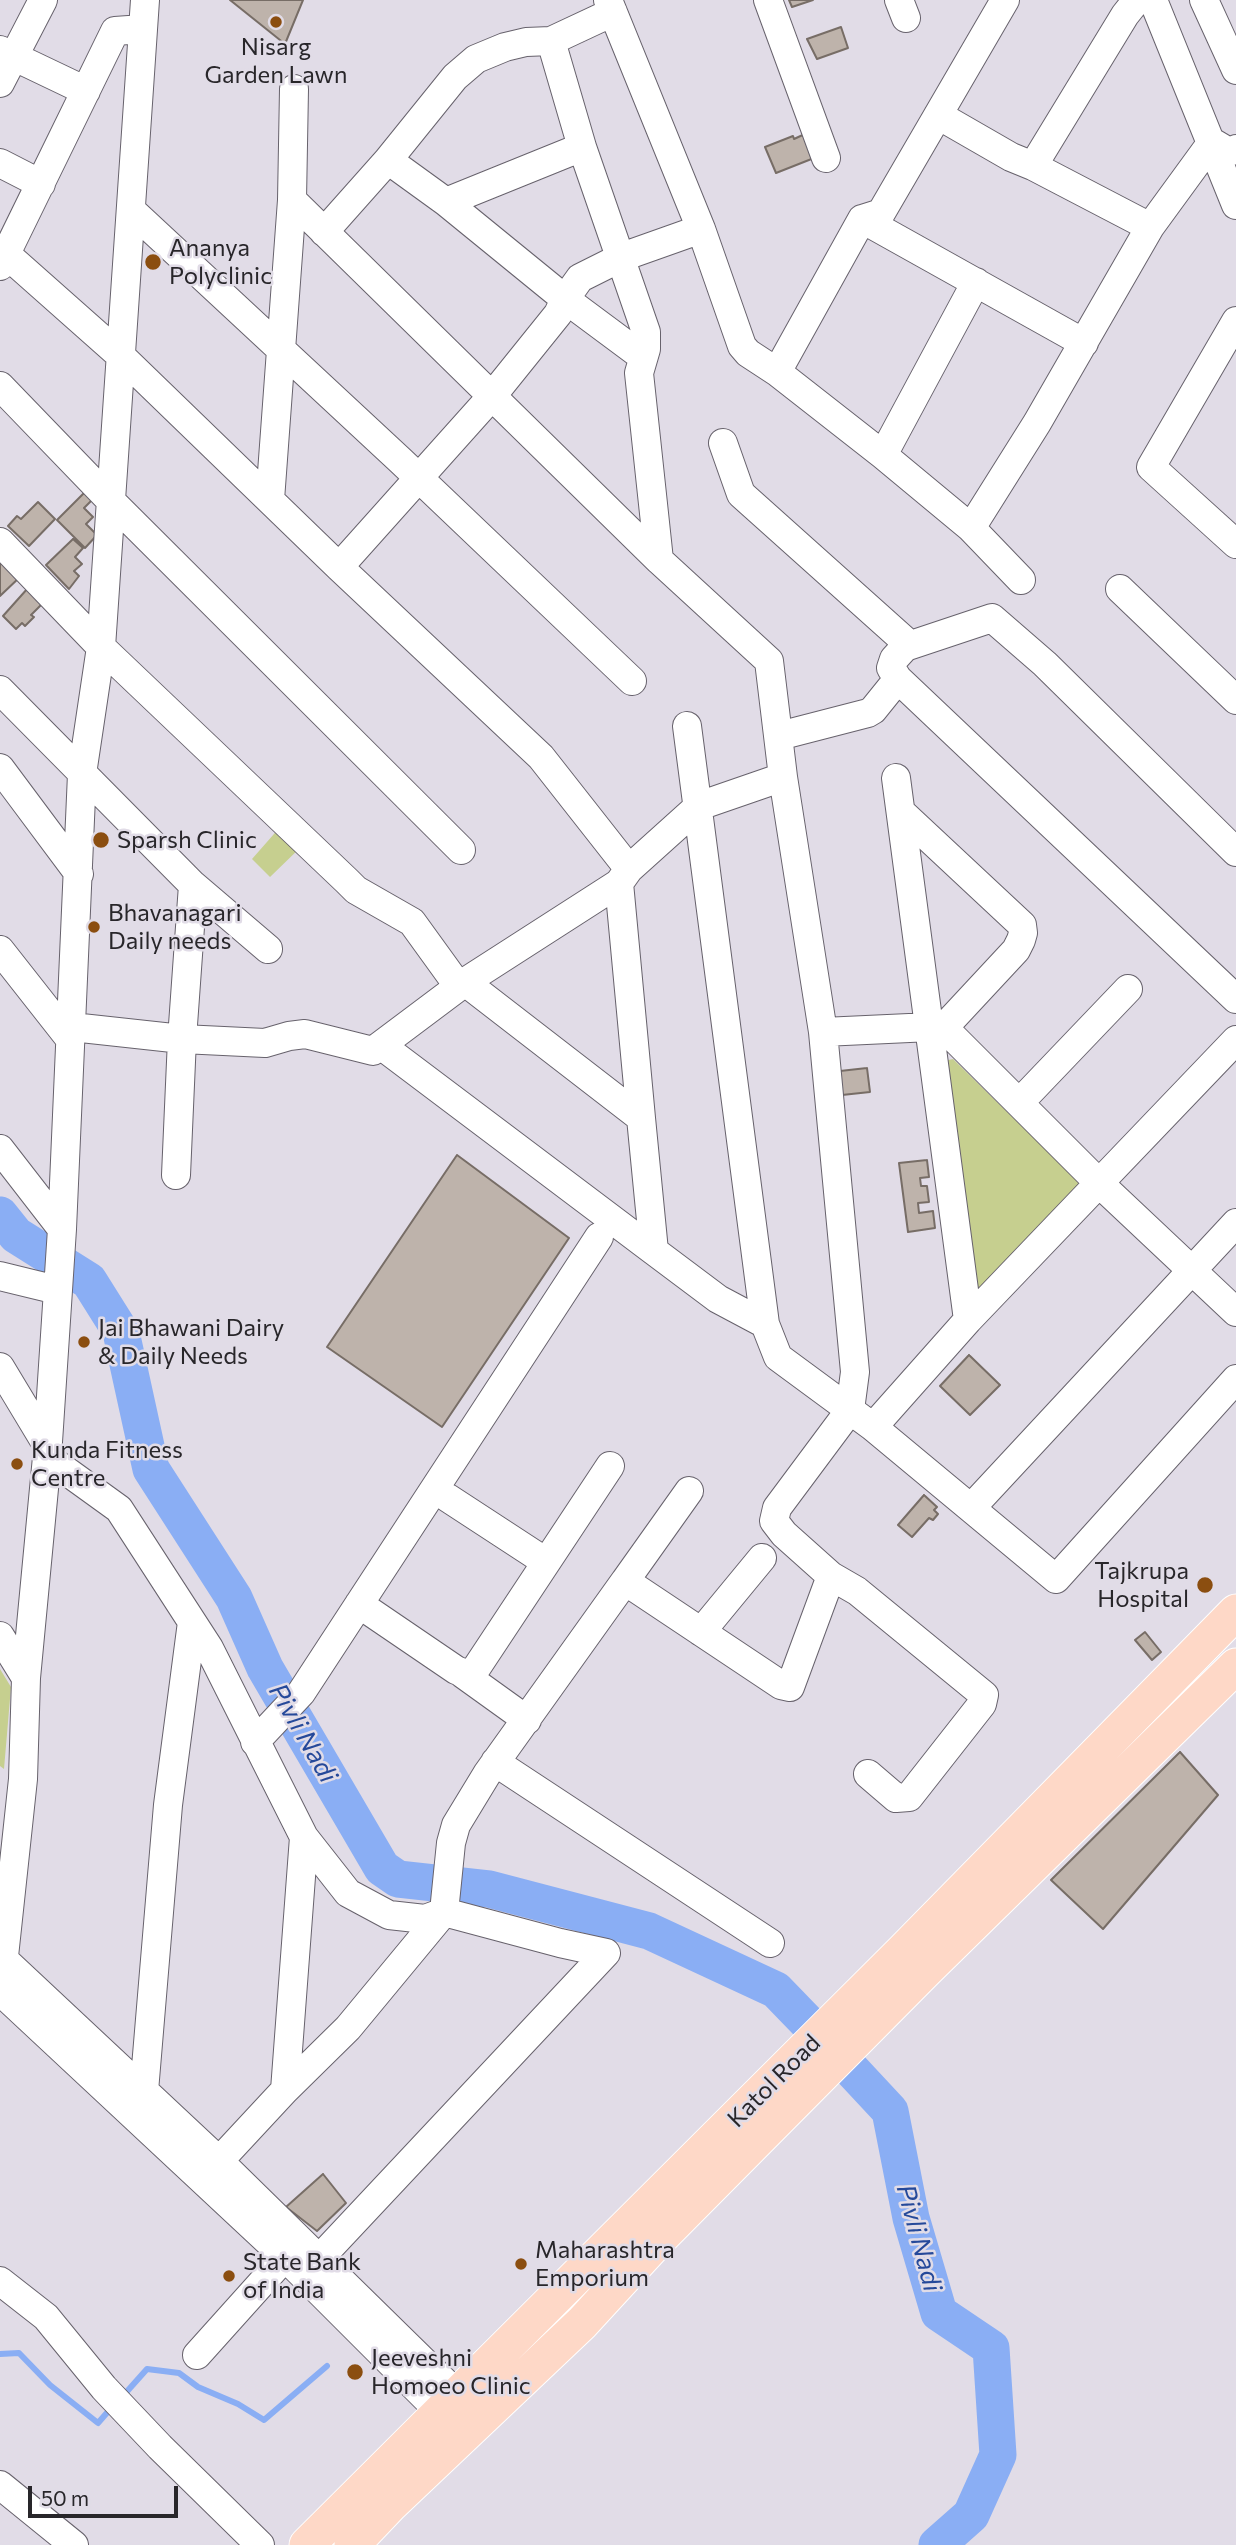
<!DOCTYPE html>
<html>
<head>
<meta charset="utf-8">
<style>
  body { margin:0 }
  #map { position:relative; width:1236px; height:2545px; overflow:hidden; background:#e1dce7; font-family:Commissioner,sans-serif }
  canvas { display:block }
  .scale { position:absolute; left:28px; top:2486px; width:150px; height:32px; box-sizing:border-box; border:4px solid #28262a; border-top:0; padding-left:9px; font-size:21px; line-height:24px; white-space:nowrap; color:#28262a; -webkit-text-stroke:5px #e1dce7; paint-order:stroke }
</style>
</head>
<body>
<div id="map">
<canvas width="1236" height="2545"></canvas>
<div class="scale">50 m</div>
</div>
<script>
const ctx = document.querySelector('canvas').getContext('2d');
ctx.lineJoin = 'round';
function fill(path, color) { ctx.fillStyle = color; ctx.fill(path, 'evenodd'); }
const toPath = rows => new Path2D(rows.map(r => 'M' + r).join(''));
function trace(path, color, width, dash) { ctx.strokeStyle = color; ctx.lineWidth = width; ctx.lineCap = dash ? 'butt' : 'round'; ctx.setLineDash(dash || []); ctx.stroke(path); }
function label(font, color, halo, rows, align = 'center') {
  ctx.font = font + ' Commissioner,sans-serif'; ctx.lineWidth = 5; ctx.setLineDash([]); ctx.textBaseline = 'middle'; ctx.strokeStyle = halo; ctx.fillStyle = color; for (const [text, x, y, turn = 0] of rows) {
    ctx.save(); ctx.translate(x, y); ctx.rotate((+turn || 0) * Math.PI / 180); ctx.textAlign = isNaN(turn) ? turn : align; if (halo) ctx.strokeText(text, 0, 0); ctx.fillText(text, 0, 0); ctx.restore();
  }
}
const green = toPath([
  [281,826,302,846,270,877,252,859],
  [953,1059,1080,1183,985,1290,976,1286,944,1061],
  [0,1669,11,1687,4,1769,0,1766]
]);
const stream = toPath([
  [0,2354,19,2353,50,2385,98,2423,112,2407],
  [122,2397,147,2369,179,2373,198,2387,238,2404,264,2420,327,2366]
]);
const river = toPath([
  [0,1215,16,1235,89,1281,121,1332,151,1469,234,1598,265,1668,382,1868,398,1879,489,1889,649,1931,776,1990,806,2021],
  [849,2067,890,2111,911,2218,939,2313,991,2348,998,2455,971,2515,937,2545]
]);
const building = toPath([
  [230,0,303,0,285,44,230,0],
  [789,0,813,0,792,7,789,0],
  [841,27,848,48,817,59,807,39,841,27],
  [807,133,814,158,776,173,765,147,793,136,794,139,807,133],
  [86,491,93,499,84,508,93,517,86,524,97,535,85,548,57,520,86,491],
  [38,502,55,519,29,546,8,526,17,516,21,519,38,502],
  [73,539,83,548,75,557,82,564,74,571,79,576,69,589,46,565,73,539],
  [0,558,21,576,0,596,0,558],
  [28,588,43,603,31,615,34,617,25,626,22,623,16,629,3,616,28,588],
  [867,1068,870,1092,842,1095,831,1072,867,1068],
  [457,1155,569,1238,442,1427,327,1347,457,1155],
  [927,1160,929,1177,920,1178,921,1186,927,1186,929,1202,918,1203,919,1213,933,1211,935,1228,908,1232,899,1163,927,1160],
  [969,1355,1000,1385,970,1415,940,1386,969,1355],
  [924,1495,937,1507,934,1510,938,1514,933,1520,929,1518,912,1537,898,1525,924,1495],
  [1145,1632,1161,1652,1152,1660,1135,1640,1145,1632],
  [1180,1752,1218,1795,1103,1929,1051,1880,1180,1752],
  [323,2174,346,2203,317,2231,286,2207,323,2174]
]);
const minor = toPath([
  [608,0,701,229,742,346,748,353,777,372,883,455,971,528,1021,580],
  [768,0,826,158],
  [899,0,906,18],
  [1137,0,1125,15,1033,166,1150,227],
  [1153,0,1236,205],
  [1204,0,1236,70],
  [0,50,86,91],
  [0,83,43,0],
  [294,89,292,200,659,560,769,661,783,777,699,806,629,869,619,883,465,982,641,1118,654,1251,718,1299,765,1324],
  [938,115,1011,157,1033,166],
  [582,147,646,332,646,349,639,373,659,560],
  [388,160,455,77,476,59,505,47,526,42,551,41],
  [0,163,41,184],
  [446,202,582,147,551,41,613,12],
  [131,210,401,461,632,681],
  [862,219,1084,343],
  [324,232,388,160,446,202,565,299,558,314,492,396,339,567],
  [6,254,121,356,339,567,541,757,629,869],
  [0,266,115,31,143,29],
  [1236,321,1151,467,1236,544],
  [643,357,565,299,580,278,622,257,701,229],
  [777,372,862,219,881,213,1005,0],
  [0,386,111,501,461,850],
  [723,443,741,494,904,640,905,647,894,659,891,668,898,679,1236,999],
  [883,455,976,282],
  [270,500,292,200],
  [971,528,1037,423,1150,227,1212,142,1229,152,1236,149],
  [0,542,101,647,347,881,356,890,412,922,459,987],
  [1120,589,1236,700],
  [905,647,992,618,1045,664,1236,852],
  [0,690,193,885,182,1039,176,1175],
  [687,726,765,1324,778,1357,873,1427,1056,1579,1236,1379],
  [779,736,868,713,873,710,898,679],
  [0,768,79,874],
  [783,777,823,1032,931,1027,949,1022,1016,950,1021,940,1023,933,1022,925,901,812],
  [896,778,968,1320],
  [619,883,641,1118],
  [193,885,268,949],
  [0,950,70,1039],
  [941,1025,1100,1184,1236,1312],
  [72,1027,182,1039,265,1043,289,1036,305,1034,373,1051,465,982],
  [823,1032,855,1372,850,1410,777,1508,774,1521,784,1534,831,1576],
  [382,1046,654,1251],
  [1019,1103,1128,989],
  [0,1149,62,1229],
  [0,1276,57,1290],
  [0,1367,47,1445],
  [873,1427,968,1320,1236,1040],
  [47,1457,119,1509,209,1648,304,1837,285,2090],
  [448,1498,546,1562],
  [971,1508,1236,1223],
  [625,1581,689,1491],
  [359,1604,456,1670,468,1675,473,1673,610,1466],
  [701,1632,762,1558],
  [0,1636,26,1678,23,1779,2,1975],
  [463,1674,527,1720],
  [26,1678,47,1457,62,1229,82,774,101,647,145,0],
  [255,1742,301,1693,599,1237],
  [495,1762,770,1943],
  [304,1837,348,1893,389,1915,425,1919,444,1912,560,1943,606,1953,318,2260],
  [0,1956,219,2161,473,2410],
  [0,1991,285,2257,454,2426],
  [144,2091,168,1805,192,1622],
  [219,2161,285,2090,348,2028,444,1912,451,1843,456,1825,487,1774,625,1581,781,1685,790,1687,831,1576,857,1591,984,1695,982,1704,909,1797,896,1798,868,1774],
  [0,2281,46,2317,104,2388,160,2447,260,2545],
  [197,2355,285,2257],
  [0,2485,74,2545]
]);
const major = toPath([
  [307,2545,904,1950,1236,1612],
  [352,2545,391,2504,582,2323,662,2236,925,1971,1236,1666]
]);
const markers = [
  [276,22,7,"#8b4e10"],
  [153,262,9,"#8b4e10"],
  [101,840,9,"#8b4e10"],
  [94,927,7,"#8b4e10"],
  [84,1342,7,"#8b4e10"],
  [17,1464,7,"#8b4e10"],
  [1205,1585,9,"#8b4e10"],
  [521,2264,7,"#8b4e10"],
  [229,2276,7,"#8b4e10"],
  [355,2372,9,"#8b4e10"]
];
const poiNames = [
  ["Nisarg",276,47,"center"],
  ["Garden Lawn",276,75,"center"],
  ["Ananya",169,248],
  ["Polyclinic",169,276],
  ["Sparsh Clinic",117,840],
  ["Bhavanagari",108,913],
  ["Daily needs",108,941],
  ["Jai Bhawani Dairy",98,1328],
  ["& Daily Needs",98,1356],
  ["Kunda Fitness",31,1450],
  ["Centre",31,1478],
  ["Tajkrupa",1189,1571,"right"],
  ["Hospital",1189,1599,"right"],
  ["Maharashtra",535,2250],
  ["Emporium",535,2278],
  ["State Bank",243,2262],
  ["of India",243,2290],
  ["Jeeveshni",371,2358],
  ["Homoeo Clinic",371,2386]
];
const streetNames = [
  ["Katol Road",774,2081,-45]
];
const waterNames = [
  ["Pivli Nadi",303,1733,60],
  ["Pivli Nadi",919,2238,75]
];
fill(green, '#c6cf8f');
trace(stream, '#8aaef4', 6);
trace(river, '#8aaef4', 37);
fill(building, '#beb3ab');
trace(building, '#776d66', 2);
trace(minor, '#67626c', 30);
trace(major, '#fff', 37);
trace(minor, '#fff', 28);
trace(major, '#fed8c7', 35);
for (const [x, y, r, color] of markers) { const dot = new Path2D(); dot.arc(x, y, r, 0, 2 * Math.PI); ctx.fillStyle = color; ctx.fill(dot); trace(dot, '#e1dce7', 2.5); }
label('24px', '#28262a', '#e1dce7', poiNames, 'left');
label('24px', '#28262a', '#e1dce7', streetNames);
label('italic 26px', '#25499a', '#e1dce7', waterNames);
</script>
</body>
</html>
